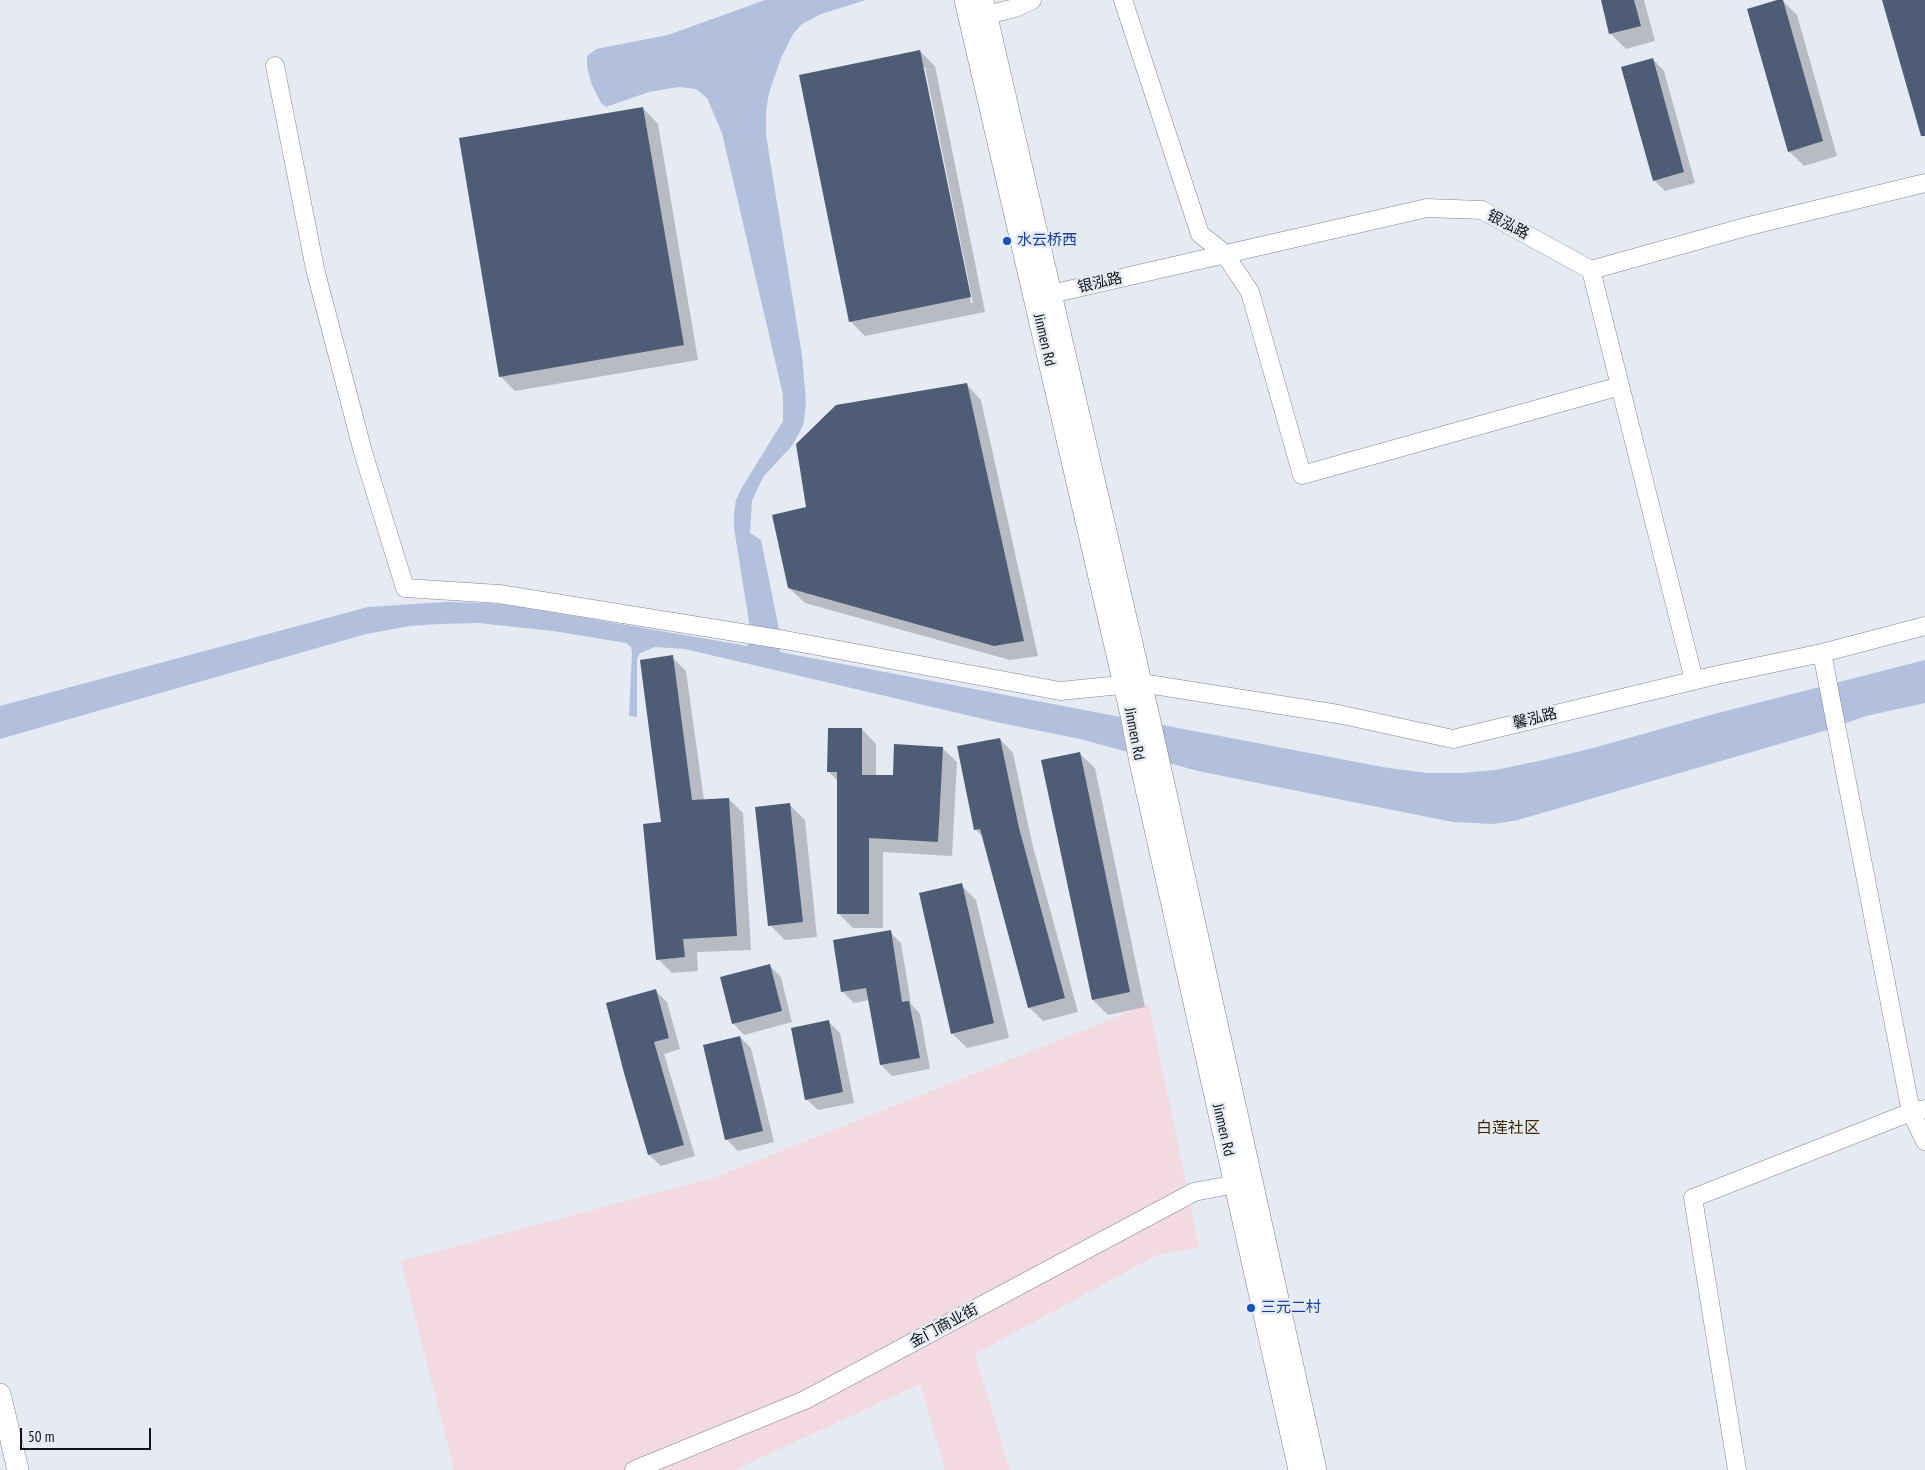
<!DOCTYPE html>
<html>
<head>
<meta charset="utf-8">
<style>
  body { margin:0 }
  #map { position:relative; width:1925px; height:1470px; overflow:hidden; background:#e6ebf3; font-family:"PT Sans Narrow",sans-serif }
  canvas { display:block }
  .scale { position:absolute; left:20px; top:1428px; width:131px; height:22px; box-sizing:border-box; border:2px solid #121316; border-top:0; padding-left:6px; font-size:15px; line-height:18px; white-space:nowrap; color:#121316; -webkit-text-stroke:4px #e6ebf3; paint-order:stroke }
</style>
</head>
<body>
<div id="map">
<canvas width="1925" height="1470"></canvas>
<div class="scale">50 m</div>
</div>
<script>
const ctx = document.querySelector('canvas').getContext('2d');
ctx.lineJoin = 'round';
function fill(path, color) { ctx.fillStyle = color; ctx.fill(path, 'evenodd'); }
const toPath = rows => new Path2D(rows.map(r => 'M' + r).join(''));
function trace(path, color, width, dash) { ctx.strokeStyle = color; ctx.lineWidth = width; ctx.lineCap = dash ? 'butt' : 'round'; ctx.setLineDash(dash || []); ctx.stroke(path); }
function label(font, color, halo, rows, align = 'center') {
  ctx.font = font + ' "PT Sans Narrow","Noto Sans SC",sans-serif'; ctx.lineWidth = 5; ctx.setLineDash([]); ctx.textBaseline = 'middle'; ctx.strokeStyle = halo; ctx.fillStyle = color; for (const [text, x, y, turn = 0] of rows) {
    ctx.save(); ctx.translate(x, y); ctx.rotate((+turn || 0) * Math.PI / 180); ctx.textAlign = isNaN(turn) ? turn : align; if (halo) ctx.strokeText(text, 0, 0); ctx.fillText(text, 0, 0); ctx.restore();
  }
}
const commercial = toPath([
  [1149,1004,1199,1247,1157,1255,975,1354,1010,1470,945,1470,920,1384,734,1470,454,1470,401,1261,716,1177]
]);
const water = toPath([
  [765,0,866,0,821,14,802,24,793,34,781,58,769,93,766,111,766,134,770,160,802,355,806,402,804,422,801,430,791,447,763,477,752,501,750,533,761,540,779,629,780,652,1388,768,1428,773,1461,773,1495,770,1539,761,1593,748,1714,714,1925,660,1925,703,1866,716,1824,731,1518,820,1493,824,1453,822,1198,771,1080,739,996,722,685,649,655,647,640,653,637,659,637,717,629,716,632,652,631,647,626,643,553,631,478,623,439,624,410,626,366,634,0,739,0,706,368,607,446,602,489,603,522,607,748,646,750,628,734,528,734,513,736,500,741,489,783,421,783,395,722,133,707,98,696,89,679,87,649,92,606,107,601,103,592,85,587,67,587,56,596,49,668,35]
]);
const shadow = toPath([
  [1602,0,1644,0,1655,41,1626,49,1611,34],
  [1782,0,1797,15,1837,156,1804,166,1789,151],
  [920,51,935,66,985,312,865,336,850,321],
  [923,67,925,67,973,303,971,303],
  [1653,59,1664,71,1695,183,1665,191,1654,180],
  [643,108,658,124,698,360,515,391,500,376],
  [966,384,981,400,1038,656,1010,660,805,603,789,588,807,508],
  [672,657,686,671,704,800,729,799,743,813,751,950,697,952,698,971,672,973,658,959,663,824],
  [862,729,876,744,876,776,894,776,942,748,957,762,952,856,883,852,883,928,853,928,838,913,838,781,828,771],
  [1000,739,1013,753,1032,843,1078,1012,1043,1021,1029,1007,983,837,975,829],
  [1079,753,1095,768,1145,1007,1108,1015,1093,1000],
  [790,805,805,820,817,937,785,940,770,925],
  [961,885,976,900,1009,1038,967,1048,952,1033],
  [890,932,901,943,911,1004,920,1014,930,1069,892,1076,881,1065,869,1000,854,1003,842,991],
  [769,965,781,977,792,1022,744,1035,733,1023],
  [656,991,667,1002,680,1049,664,1054,695,1156,661,1166,649,1155,625,1073],
  [829,1022,840,1033,854,1103,818,1110,806,1099],
  [740,1037,751,1048,774,1142,738,1151,727,1140,704,1046]
]);
const building = toPath([
  [1601,0,1634,0,1641,26,1609,34],
  [1777,0,1783,0,1823,141,1788,152,1747,9],
  [1882,0,1925,0,1925,136,1921,136],
  [920,50,971,297,849,322,799,75],
  [1653,58,1684,172,1653,181,1621,67],
  [643,107,684,345,499,377,459,138],
  [967,383,1024,641,994,646,788,588,772,515,806,507,796,444,836,405],
  [673,655,692,800,729,798,737,936,683,939,685,957,656,960,643,824,661,822,640,660],
  [828,728,862,728,862,775,893,775,894,744,943,747,938,842,869,838,869,914,837,914,837,772,827,772],
  [1000,738,1019,828,1065,998,1028,1008,980,829,974,830,957,746],
  [1080,752,1130,992,1092,1000,1041,760],
  [790,803,803,922,768,926,755,807],
  [962,883,994,1023,951,1034,919,893],
  [891,930,902,1002,909,1001,920,1058,880,1065,866,988,841,992,833,940],
  [770,964,782,1011,732,1024,720,977],
  [656,989,669,1038,654,1042,684,1145,648,1155,624,1073,606,1003],
  [829,1020,843,1092,805,1100,791,1028],
  [740,1036,763,1131,725,1140,703,1045]
]);
const minor = toPath([
  [1123,0,1200,234,1224,253,1250,292,1302,475,1620,386],
  [987,15,1015,8,1032,0],
  [275,66,315,269,363,452,405,588,499,594,785,640,1060,691,1141,683,1338,714,1453,739,1717,675,1822,653,1925,626],
  [1591,270,1694,680],
  [1051,294,1427,208,1482,210,1591,270,1749,226,1925,183],
  [1822,653,1911,1112,1925,1141],
  [634,1470,805,1400,1194,1192,1246,1182],
  [1737,1470,1693,1198,1911,1112,1925,1109]
]);
const major = toPath([
  [965,0,1131,715,1140,762,1299,1470],
  [983,0,1150,721,1316,1470],
  [0,1394,18,1470]
]);
const markers = [
  [1007,241,5,"#1a4fb4"],
  [1251,1308,5,"#1a4fb4"]
];
const streetNames = [
  ["银泓路",1508,225,28],
  ["银泓路",1100,283,-13],
  ["Jinmen Rd",1044,340,77],
  ["馨泓路",1535,719,-14],
  ["Jinmen Rd",1134,734,79],
  ["Jinmen Rd",1223,1130,77],
  ["金门商业街",944,1326,-28]
];
const transitNames = [
  ["水云桥西",1017,241],
  ["三元二村",1261,1308]
];
const neighbourhoodNames = [
  ["白莲社区",1508,1128]
];
fill(commercial, '#f3d9e0');
fill(water, '#b2c0de');
fill(shadow, '#0003');
fill(building, '#4e5c76');
trace(minor, '#80848b', 19);
trace(major, '#80848b', 22);
trace(minor, '#fff', 18);
trace(major, '#fff', 21);
for (const [x, y, r, color] of markers) { const dot = new Path2D(); dot.arc(x, y, r, 0, 2 * Math.PI); ctx.fillStyle = color; ctx.fill(dot); trace(dot, '#e6ebf3', 2); }
label('15px', '#121316', '#e6ebf3', streetNames);
label('15px', '#164399', '#e6ebf3', transitNames, 'left');
label('16px', '#382700', '#e6ebf3', neighbourhoodNames);
</script>
</body>
</html>
